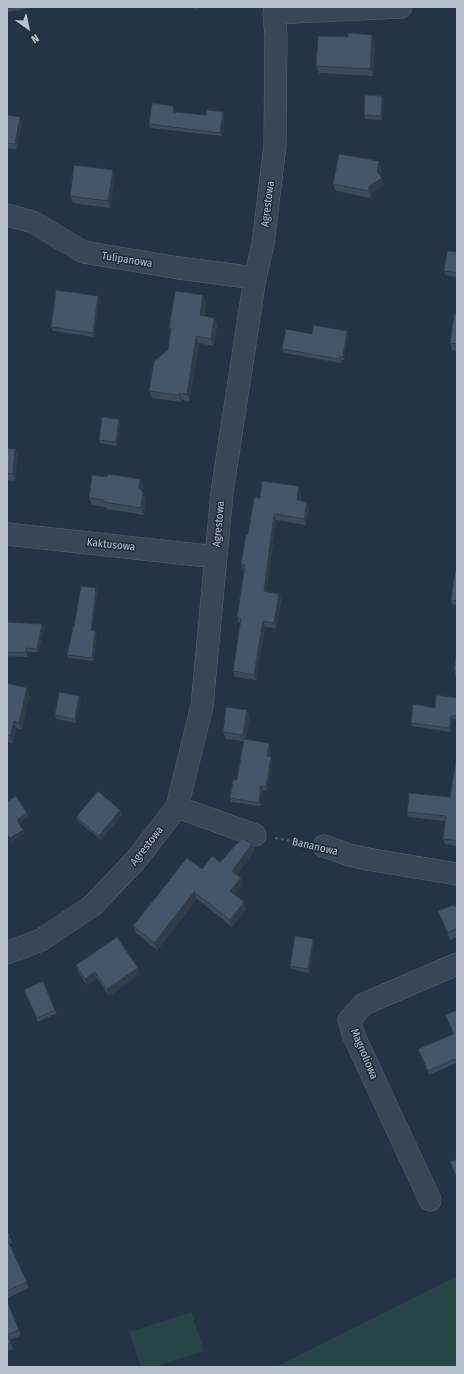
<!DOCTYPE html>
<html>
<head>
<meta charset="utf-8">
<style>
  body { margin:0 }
  #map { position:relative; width:464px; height:1374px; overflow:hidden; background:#243446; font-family:"Fira Sans Condensed",sans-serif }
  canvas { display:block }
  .frame { position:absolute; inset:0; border:8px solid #b7c1ce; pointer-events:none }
  .north { position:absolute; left:8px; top:8px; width:40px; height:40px; -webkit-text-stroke:3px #1e2a3a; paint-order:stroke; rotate:147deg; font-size:11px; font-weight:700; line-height:16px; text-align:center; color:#b7c1ce }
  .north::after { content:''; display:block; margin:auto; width:14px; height:18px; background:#b7c1ce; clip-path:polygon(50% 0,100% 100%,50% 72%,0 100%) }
</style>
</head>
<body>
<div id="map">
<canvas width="464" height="1374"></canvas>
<div class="frame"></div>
<div class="north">N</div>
</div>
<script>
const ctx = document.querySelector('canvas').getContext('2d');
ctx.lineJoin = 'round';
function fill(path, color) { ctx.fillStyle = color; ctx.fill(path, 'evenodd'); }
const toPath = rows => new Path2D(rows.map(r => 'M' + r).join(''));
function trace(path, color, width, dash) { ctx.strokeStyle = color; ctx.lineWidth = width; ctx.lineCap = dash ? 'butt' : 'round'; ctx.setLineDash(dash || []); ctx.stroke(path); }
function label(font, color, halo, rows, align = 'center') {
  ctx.font = font + ' "Fira Sans Condensed",sans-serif'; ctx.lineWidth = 3; ctx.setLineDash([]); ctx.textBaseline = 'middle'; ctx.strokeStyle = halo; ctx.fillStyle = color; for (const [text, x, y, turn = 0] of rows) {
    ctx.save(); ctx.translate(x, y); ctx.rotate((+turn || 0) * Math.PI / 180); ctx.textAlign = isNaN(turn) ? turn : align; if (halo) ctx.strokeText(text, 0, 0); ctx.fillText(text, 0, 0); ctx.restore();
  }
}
const green = toPath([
  [457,1276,457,1367,274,1367,284,1363],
  [191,1312,204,1351,154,1367,141,1367,129,1332]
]);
const path = toPath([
  [275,838,303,843]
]);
const minor = toPath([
  [7,215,33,222,83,252,179,268,255,278],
  [7,534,216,557],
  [177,807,255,835],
  [324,846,349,855,373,860,457,874],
  [7,953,41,940,92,906,135,861,177,807,202,706,222,492,255,278,263,244,275,145,276,36,274,13,401,7],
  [430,1200,354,1036,349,1020,364,1004,457,964]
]);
const wall = toPath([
  [7,7,29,7,30,8,8,12],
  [195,7,201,7,195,9],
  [375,42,373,76,319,73,316,66],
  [382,96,383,100,382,120,365,119,364,115],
  [175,110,175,112,206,115,223,112,224,115,222,136,150,128,149,124],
  [7,115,21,122,17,149,7,148],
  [381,168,380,175,384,185,372,193,371,198,336,191,333,184],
  [115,177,110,208,73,203,70,196],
  [457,252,457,277,445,275,444,271],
  [98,296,99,300,94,337,53,331,51,327],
  [206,302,204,316,214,318,217,325,214,346,199,343,189,401,182,400,181,402,152,398,149,391,168,350,170,331,169,328],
  [457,315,457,351,452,350,450,343],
  [347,331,348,335,344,360,341,360,341,363,284,353,282,349],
  [119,419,120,423,117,446,100,443,99,440],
  [7,448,18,456,15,481,7,480],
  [107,477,140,479,143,486,142,491,146,499,144,515,107,509,106,507,92,505,89,498],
  [301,492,300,500,309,508,306,525,276,520,266,592,279,594,281,600,276,628,265,627,256,680,235,677,233,671,240,623,239,623,237,617,244,570,243,570,241,564,260,498],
  [457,572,457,605,452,604,451,600],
  [97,591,92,631,95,631,97,635,93,661,68,658,67,655],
  [7,622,44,628,38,652,28,652,27,657,7,656],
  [457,648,457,677,456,677,454,670],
  [7,683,29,695,22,730,16,728,13,743,7,742],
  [457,698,457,720,453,719,451,732,412,726,411,723,435,708],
  [81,700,76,723,56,719,55,715],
  [247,710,249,717,246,739,270,747,269,756,272,760,267,791,263,790,260,806,231,802,230,798,237,780,243,741,226,739,223,732],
  [457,755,457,846,445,844,443,839,445,821,408,817,407,812,450,797],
  [120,810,122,814,101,840,78,821,76,817],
  [252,844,254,851,237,875,243,885,235,895,246,909,232,927,197,899,157,950,136,933,133,926,202,869,220,862],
  [457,905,457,937,450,940,438,911],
  [313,939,314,943,309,973,291,969,290,966],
  [76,965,140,974,109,996,97,978,87,985,78,972],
  [26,993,55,1010,57,1013,38,1022],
  [457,1010,456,1063,429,1075,420,1053,454,1034,445,1015],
  [7,1229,12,1243,9,1244,29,1288,7,1298],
  [7,1301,21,1335,10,1340,13,1349,7,1351]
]);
const shadedWall = toPath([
  [372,35,375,42,373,76,370,69],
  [382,96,383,100,382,120,381,116],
  [223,112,224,115,222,136,220,133],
  [20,117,21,122,17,149,15,144],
  [379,161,381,168,379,178,377,171],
  [113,170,115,177,110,208,108,201],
  [382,178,384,185,372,193,371,198,369,191,369,186],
  [203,295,206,302,202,322,200,315],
  [98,296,99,300,94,337,93,333],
  [214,318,217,325,214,346,211,339],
  [347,331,348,335,344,360,343,357],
  [196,336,199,343,189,401,187,394],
  [179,393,182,400,181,402,179,395],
  [119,419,120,423,117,446,116,442],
  [15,449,18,456,15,481,13,474],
  [140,479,143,486,141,495,139,488],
  [299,486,301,492,299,506,297,500],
  [143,492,146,499,144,515,141,508],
  [307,502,309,508,306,525,304,519],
  [274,514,276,520,266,597,264,591],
  [96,588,97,591,92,634,91,630],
  [279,594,281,600,276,628,274,623],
  [263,621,265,627,256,680,254,675],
  [42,624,44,628,38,652,37,649],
  [95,631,97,635,93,661,92,658],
  [26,648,28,652,27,657,26,653],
  [27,688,29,695,22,730,19,723],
  [79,696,81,700,76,723,75,719],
  [247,710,249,717,246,742,243,735],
  [451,716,453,719,451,732,450,728],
  [14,721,16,728,13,743,10,736],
  [269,743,270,747,268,760,267,756],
  [271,757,272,760,267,791,266,787],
  [261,786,263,790,260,806,259,803],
  [120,810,122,814,101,840,99,836],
  [27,813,28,817,18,823,17,820],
  [23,830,25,833,11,842,10,838],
  [252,844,254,851,235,878,232,871],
  [241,878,243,885,233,898,230,891],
  [194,892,197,899,157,950,154,943],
  [244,902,246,909,232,927,230,920],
  [313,939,314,943,309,973,308,969],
  [138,968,140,974,109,996,107,989],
  [95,972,97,978,87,985,85,979]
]);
const building = toPath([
  [7,7,14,7,7,8,7,7],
  [348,33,372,35,370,69,316,66,318,36,348,37,348,33],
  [365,95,382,96,381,116,364,115,365,95],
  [152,103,174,106,173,112,206,115,207,110,223,112,220,133,149,124,152,103],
  [7,115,20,117,15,144,7,143,7,115],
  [339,154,379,161,377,171,382,178,369,186,369,191,333,184,339,154],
  [74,165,113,170,108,201,70,196,74,165],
  [447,251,457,252,457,273,444,271,447,251],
  [56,290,98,296,93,333,51,327,56,290],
  [175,291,203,295,200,315,214,318,211,339,196,336,187,394,179,393,179,395,149,391,154,361,168,350,171,328,169,328,175,291],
  [454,315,457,315,457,344,450,343,454,315],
  [313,325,347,331,343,357,340,356,340,359,282,349,286,329,312,334,313,325],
  [102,417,119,419,116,442,99,440,102,417],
  [7,448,15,449,13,474,7,473,7,448],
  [108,474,140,479,139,488,143,492,141,508,104,502,104,500,89,498,92,475,107,477,108,474],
  [262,481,299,486,297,500,307,502,304,519,274,514,264,591,279,594,274,623,263,621,254,675,233,671,241,618,237,617,245,565,241,564,246,535,248,535,254,498,260,498,262,481],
  [455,572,457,572,457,601,451,600,455,572],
  [81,586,96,588,91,630,95,631,92,658,67,655,73,627,74,627,81,586],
  [7,622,42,624,37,649,26,648,26,653,7,652,7,622],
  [457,648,457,671,454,670,457,648],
  [7,683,27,688,19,723,14,721,10,736,7,735,7,683],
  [59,692,79,696,75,719,55,715,59,692],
  [436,695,457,698,457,711,456,716,451,716,450,728,411,723,413,704,435,708,436,695],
  [226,707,247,710,243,735,223,732,226,707],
  [244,739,269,743,267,756,271,757,266,787,261,786,259,803,230,798,233,780,237,780,244,739],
  [457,755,457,841,443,839,446,816,407,812,409,793,450,797,457,755],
  [98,791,120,810,99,836,76,817,98,791],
  [16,796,27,813,17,820,23,830,10,838,7,834,7,802,16,796],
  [242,838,252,844,232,871,241,878,230,891,244,902,230,920,194,892,154,943,133,926,187,858,202,869,212,856,220,862,242,838],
  [453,905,454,907,457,905,457,928,448,933,438,911,453,905],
  [295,936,313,939,308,969,290,966,295,936],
  [117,937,138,968,107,989,95,972,85,979,76,965,117,937],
  [43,981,55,1010,37,1018,24,990,43,981],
  [457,1010,457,1063,455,1059,428,1071,418,1049,454,1034,445,1015,457,1010],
  [457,1159,457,1178,450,1162,457,1159],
  [7,1229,10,1237,7,1238,7,1229],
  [7,1239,27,1282,7,1291,7,1239],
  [7,1301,19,1330,7,1335,11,1343,7,1345,7,1301]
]);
const streetNames = [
  ["Agrestowa",268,204,-83],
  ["Tulipanowa",127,260,9],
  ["Agrestowa",219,524,-85],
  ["Kaktusowa",111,545,6],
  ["Agrestowa",147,846,-52],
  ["Bananowa",315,847,13],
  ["Magnoliowa",364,1054,67]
];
fill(green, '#274447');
trace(minor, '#586472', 23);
trace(path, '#456162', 2.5, [3, 3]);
trace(minor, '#394655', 22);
fill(wall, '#3c4a5b');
fill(shadedWall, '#313c4a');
fill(building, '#46566a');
trace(building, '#313c4a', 1);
label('11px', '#b7c1ce', '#1e2a3a', streetNames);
</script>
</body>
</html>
